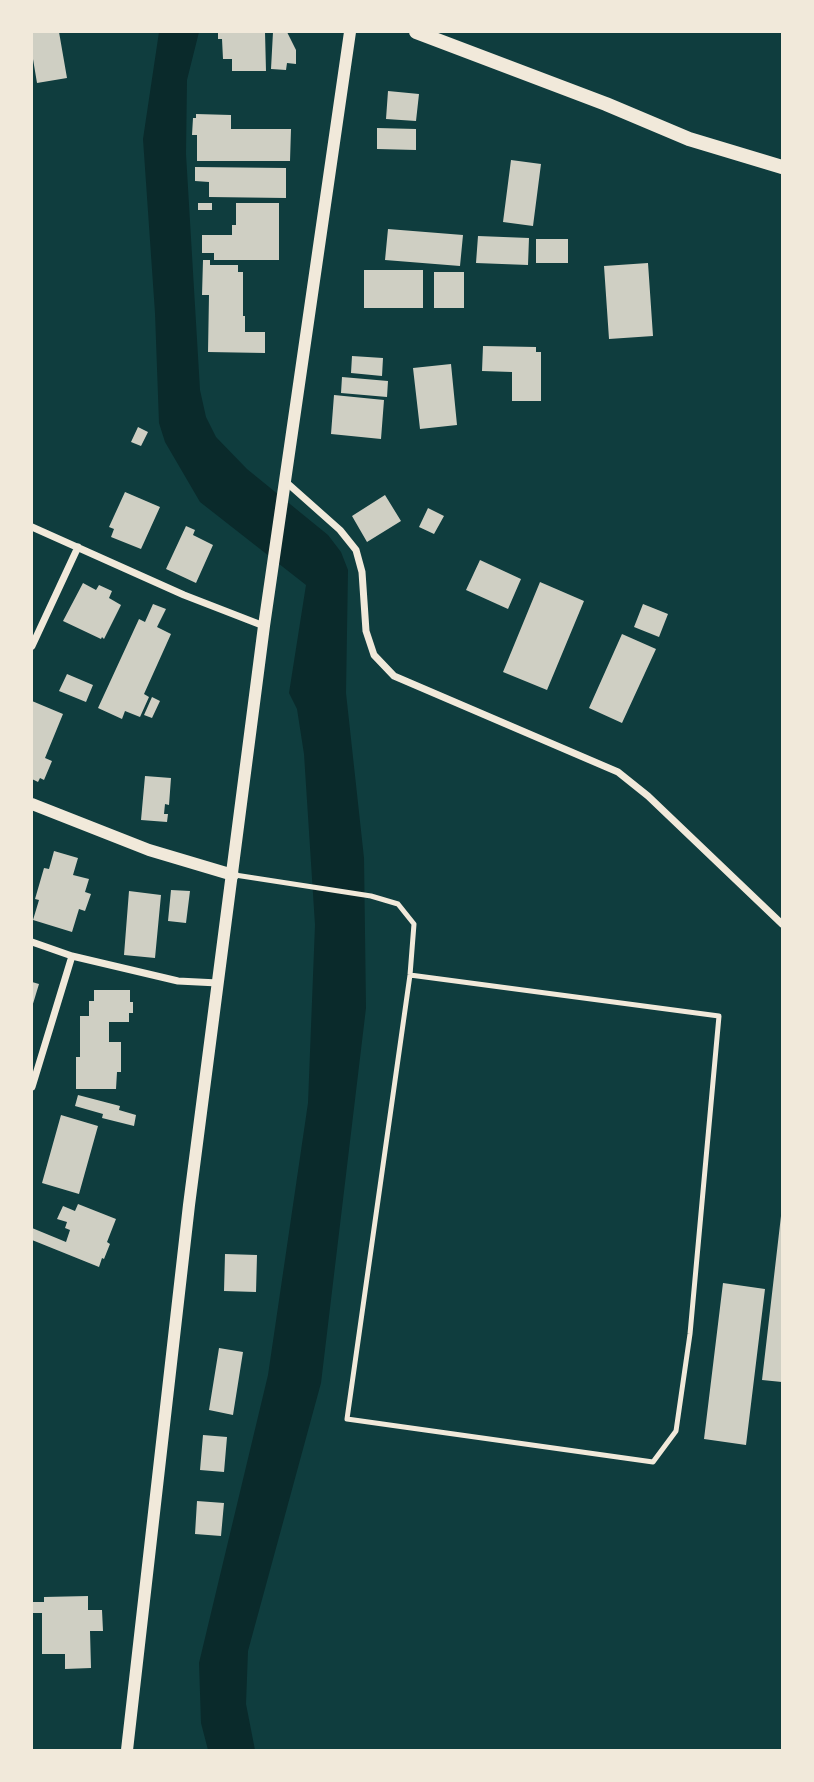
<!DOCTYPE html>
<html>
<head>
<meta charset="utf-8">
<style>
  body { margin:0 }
  #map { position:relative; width:814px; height:1782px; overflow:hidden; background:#0f3d3e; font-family:"Noto Serif",serif }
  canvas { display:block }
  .frame { position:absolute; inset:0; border:33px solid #f1e9da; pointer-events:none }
</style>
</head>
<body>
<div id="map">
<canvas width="814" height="1782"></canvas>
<div class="frame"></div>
</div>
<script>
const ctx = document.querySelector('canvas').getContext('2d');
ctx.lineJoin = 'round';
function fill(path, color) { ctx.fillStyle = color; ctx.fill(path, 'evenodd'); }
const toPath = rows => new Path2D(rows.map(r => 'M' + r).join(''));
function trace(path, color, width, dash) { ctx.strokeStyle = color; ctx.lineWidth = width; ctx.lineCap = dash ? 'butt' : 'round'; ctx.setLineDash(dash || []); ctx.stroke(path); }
const water = toPath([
  [159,32,199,32,187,80,186,154,200,390,206,417,216,437,247,469,328,535,341,552,348,570,346,693,364,858,366,1008,321,1383,248,1651,246,1704,255,1750,208,1750,201,1723,199,1663,268,1375,308,1103,315,925,304,754,297,709,289,693,306,585,200,502,165,442,159,423,155,313,143,139]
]);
const building = toPath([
  [32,32,59,32,67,78,37,83,32,53],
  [218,32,265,32,266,71,232,71,232,59,223,59,222,39,218,39],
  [273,32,287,32,296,50,296,64,287,63,286,70,271,69],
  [388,91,419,94,416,121,386,119],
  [196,114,231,115,231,129,291,129,290,161,197,161,197,135,192,135,193,118,196,118],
  [377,128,416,129,416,150,377,149],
  [511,160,541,164,533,226,503,222],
  [195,167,286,168,286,198,209,197,209,182,195,181],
  [198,203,212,203,212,210,198,210],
  [236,203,279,203,279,260,214,260,214,253,202,253,202,235,232,235,232,225,236,225],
  [388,229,463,235,460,266,385,260],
  [478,236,529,238,528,265,476,263],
  [536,239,568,239,568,263,536,263],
  [203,260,210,260,210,265,238,265,238,272,243,272,243,316,245,316,245,332,265,332,265,353,208,352,209,295,202,295],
  [648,263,653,336,609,339,604,266],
  [364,270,423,270,423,308,364,308],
  [434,272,464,272,464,308,434,308],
  [483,346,536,347,536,352,541,352,541,401,512,401,512,372,482,371],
  [352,356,383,358,382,376,351,373],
  [451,364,457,425,420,429,413,368],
  [342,377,388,381,387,397,341,393],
  [334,395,384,400,381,439,331,434],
  [138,427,148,432,141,446,131,442],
  [125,492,160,507,141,549,111,537,114,529,109,527],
  [385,495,401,521,367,542,352,516],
  [428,508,444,516,434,534,419,527],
  [186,526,195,530,193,535,213,545,196,583,166,569],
  [480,560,521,579,508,609,466,590],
  [540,582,584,601,547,690,503,672],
  [83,583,96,590,99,585,112,591,109,598,121,605,104,639,102,637,101,639,63,621],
  [153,604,166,609,157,627,171,634,144,694,149,697,140,717,125,711,122,719,98,708,139,619,145,622],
  [643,604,668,614,659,637,634,627],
  [622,634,656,649,622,723,589,708],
  [67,674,93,685,86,702,59,691],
  [152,697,160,701,152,718,144,715],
  [32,701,63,714,45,758,52,761,44,780,40,778,38,782,32,779],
  [145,776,171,778,169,805,165,804,164,814,168,814,167,822,141,820],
  [54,851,78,858,73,875,89,879,85,892,91,894,85,911,79,909,72,932,33,920,39,900,35,899,44,868,49,869],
  [171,890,190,891,186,923,168,921],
  [129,891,161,895,155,958,124,955],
  [32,982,39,984,32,1007],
  [94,990,130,990,130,1002,133,1002,133,1013,129,1013,129,1022,109,1022,109,1042,121,1042,121,1072,117,1072,116,1089,76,1089,76,1057,80,1057,80,1016,89,1016,89,1001,94,1001],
  [78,1095,120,1106,119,1110,136,1115,134,1126,102,1118,103,1114,75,1106],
  [61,1115,98,1126,79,1194,42,1183],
  [78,1204,116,1219,107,1242,110,1244,104,1259,102,1258,99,1267,32,1240,32,1228,66,1242,70,1230,65,1228,67,1222,57,1219,63,1206,75,1211],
  [781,1216,782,1216,782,1382,762,1380],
  [225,1254,257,1255,256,1292,224,1291],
  [723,1283,765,1289,746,1445,704,1439],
  [219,1348,243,1352,233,1415,209,1410],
  [203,1435,227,1437,224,1472,200,1470],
  [197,1501,224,1503,221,1536,195,1534],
  [88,1596,88,1610,102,1610,103,1631,90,1631,91,1668,65,1669,65,1654,42,1654,42,1613,32,1613,32,1602,44,1602,44,1597]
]);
const service = toPath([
  [235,875,371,896,398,904,414,924,410,975,347,1419,653,1462,676,1431,690,1334,719,1016,410,975]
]);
const minor = toPath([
  [286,482,340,530,356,550,362,572,366,631,374,655,394,676,618,772,648,796,782,924],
  [32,527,184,595,264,626],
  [32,646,78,547],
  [32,942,72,956,178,981,218,983],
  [32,1087,72,956]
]);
const tertiary = toPath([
  [32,804,149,850,233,875],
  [127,1750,189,1205,264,626,350,32]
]);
const secondary = toPath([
  [416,32,606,104,689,139,782,167]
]);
fill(water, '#0a2a2b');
fill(building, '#cfcfc3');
trace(service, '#f1e9da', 5);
trace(minor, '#f1e9da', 7);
trace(tertiary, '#f1e9da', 12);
trace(secondary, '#f1e9da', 14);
</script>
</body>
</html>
